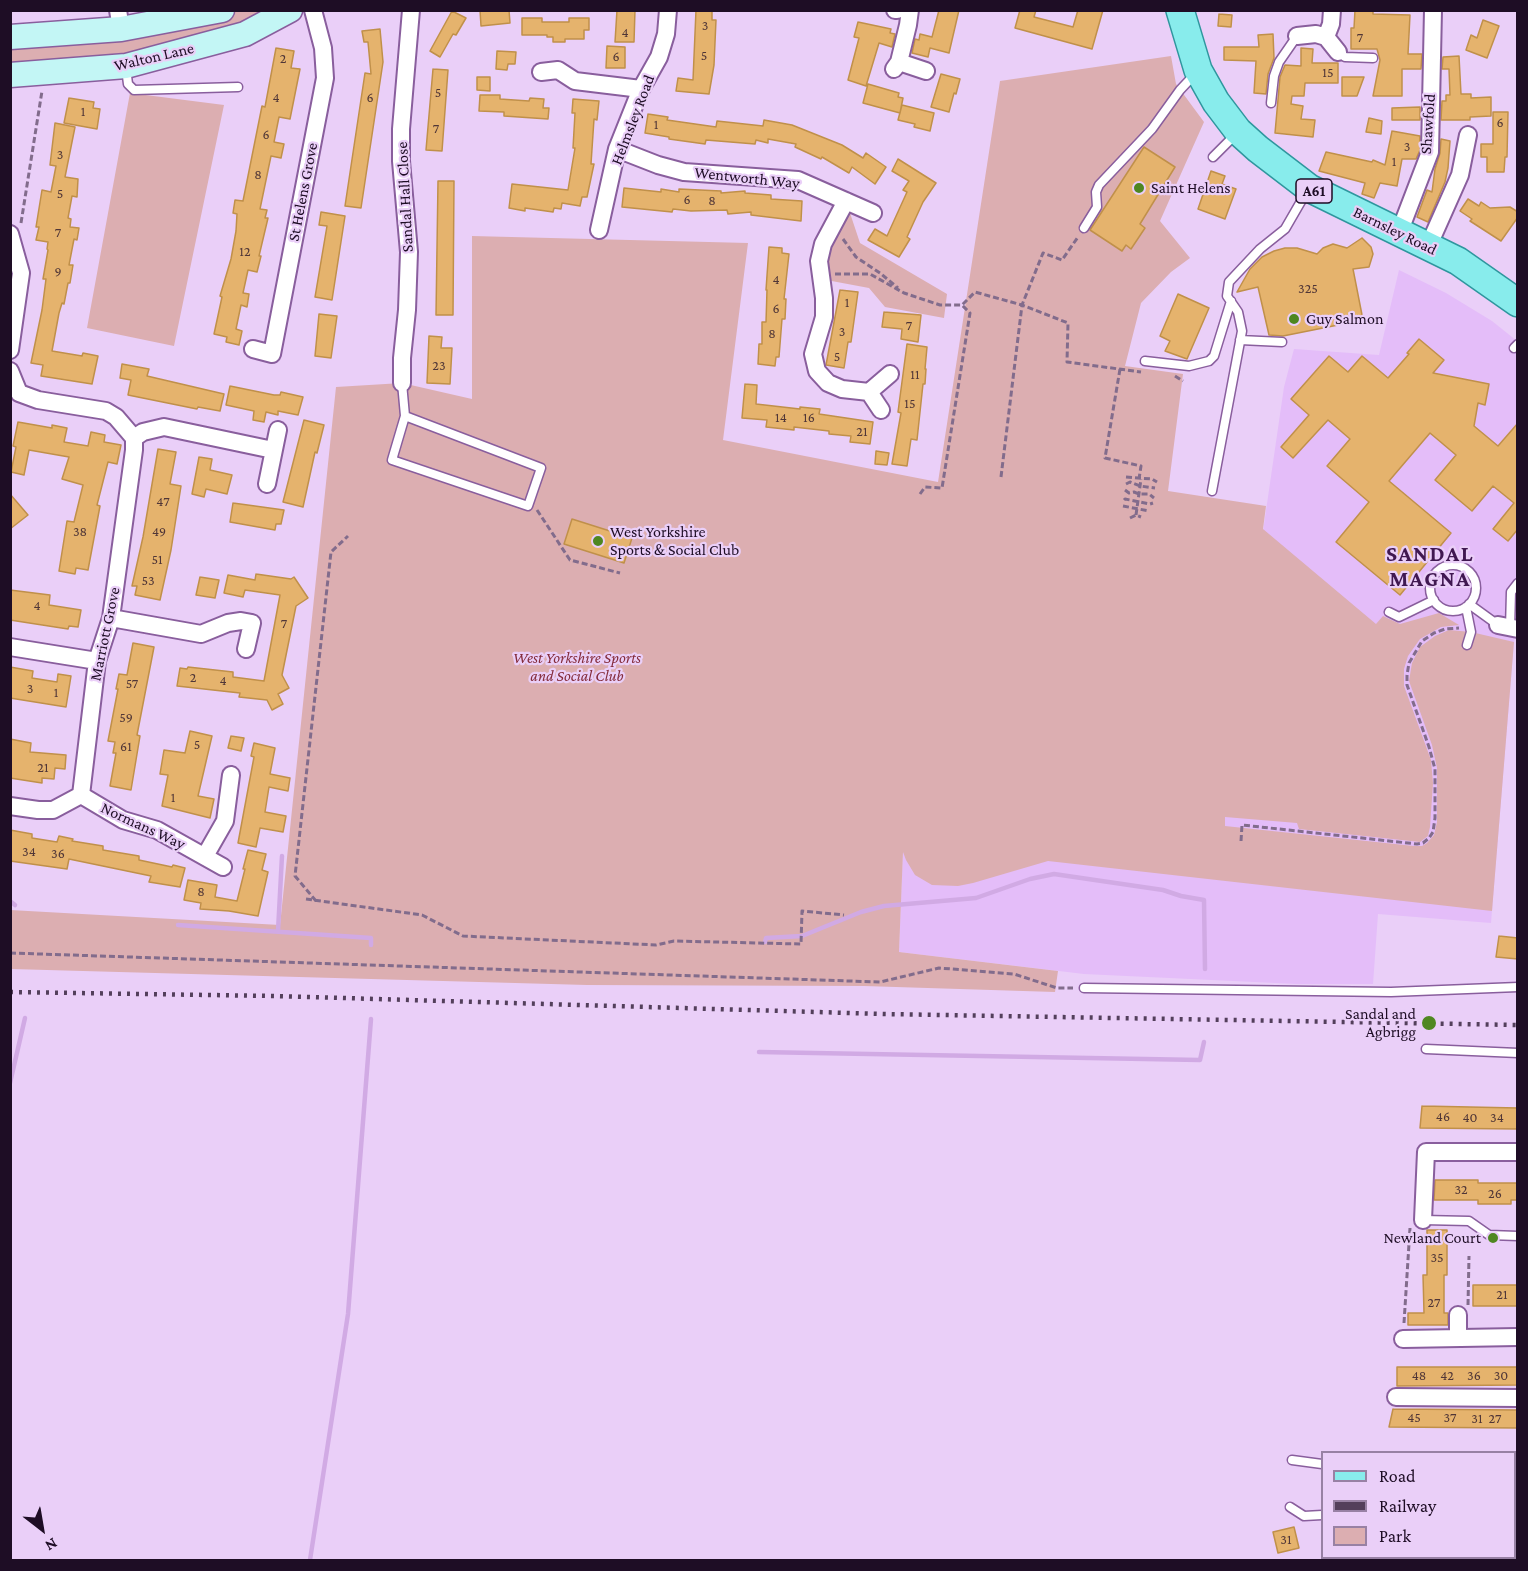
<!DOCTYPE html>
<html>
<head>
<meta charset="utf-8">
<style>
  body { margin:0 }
  #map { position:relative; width:1528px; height:1571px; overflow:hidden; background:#eacff8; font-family:"Crimson Pro",serif }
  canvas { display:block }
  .frame { position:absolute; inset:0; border:12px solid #1e0d25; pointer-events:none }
  .legend { position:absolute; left:1321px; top:1451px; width:195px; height:108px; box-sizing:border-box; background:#eacff8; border:2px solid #9881a4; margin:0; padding:8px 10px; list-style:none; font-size:18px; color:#1e0d25 }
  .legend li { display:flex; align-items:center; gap:12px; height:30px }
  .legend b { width:30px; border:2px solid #9881a4 }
  .north { position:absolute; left:12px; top:1499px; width:60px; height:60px; -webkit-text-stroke:4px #eacff8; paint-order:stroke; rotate:149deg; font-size:16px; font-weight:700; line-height:24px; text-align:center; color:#1e0d25 }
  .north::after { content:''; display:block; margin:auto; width:21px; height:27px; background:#1e0d25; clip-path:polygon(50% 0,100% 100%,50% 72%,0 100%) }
</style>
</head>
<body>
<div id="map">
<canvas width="1528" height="1571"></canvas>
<div class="frame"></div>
<ul class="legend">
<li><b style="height:8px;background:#88ecec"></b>Road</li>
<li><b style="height:8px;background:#533f5b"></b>Railway</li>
<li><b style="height:16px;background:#dcaeb1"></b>Park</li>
</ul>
<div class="north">N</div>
</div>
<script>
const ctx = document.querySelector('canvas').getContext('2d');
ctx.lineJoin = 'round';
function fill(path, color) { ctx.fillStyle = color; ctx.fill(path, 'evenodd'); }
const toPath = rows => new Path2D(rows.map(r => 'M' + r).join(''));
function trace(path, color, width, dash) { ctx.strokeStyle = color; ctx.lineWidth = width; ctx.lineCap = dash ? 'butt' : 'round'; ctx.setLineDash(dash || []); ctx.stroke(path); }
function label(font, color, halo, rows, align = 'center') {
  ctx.font = font + ' "Crimson Pro",serif'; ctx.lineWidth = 4.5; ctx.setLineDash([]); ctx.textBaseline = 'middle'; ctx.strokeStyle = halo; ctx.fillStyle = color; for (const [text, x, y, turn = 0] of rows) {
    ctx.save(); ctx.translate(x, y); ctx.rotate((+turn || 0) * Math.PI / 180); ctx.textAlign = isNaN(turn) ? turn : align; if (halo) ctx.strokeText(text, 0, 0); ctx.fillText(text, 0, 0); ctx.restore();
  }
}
const built = toPath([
  [1399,270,1446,293,1492,321,1517,341,1517,617,1514,642,1491,923,1378,914,1373,984,1297,984,1084,974,899,952,903,848,1261,545,1284,387,1294,349,1379,355]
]);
const green = toPath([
  [222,11,290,11,245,34,11,75,10,37],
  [1171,56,1176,84,1204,122,1160,221,1190,258,1171,272,1141,303,1125,366,1183,374,1168,491,1266,506,1263,529,1376,624,1383,616,1400,624,1439,613,1459,625,1441,627,1420,639,1408,656,1404,669,1404,686,1431,760,1433,783,1430,827,1428,836,1420,842,1299,829,1297,823,1225,817,1225,826,1414,846,1422,846,1427,843,1434,835,1437,822,1437,768,1432,745,1409,681,1412,663,1420,647,1435,636,1449,630,1471,632,1514,642,1492,911,1048,861,973,883,958,886,932,885,915,875,906,860,903,852,899,952,1058,971,1055,992,864,986,587,985,11,969,10,910,280,925,336,387,402,383,472,399,472,236,748,243,723,440,938,482,1000,81],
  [130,93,224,105,174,346,87,328],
  [846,201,860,243,947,294,944,318,885,307,869,288,821,279,823,244],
  [1515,1529,1517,1529,1517,1560,1392,1560,1392,1558,1514,1558]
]);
const stream = toPath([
  [10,901,15,905],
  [178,925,371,938,371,945],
  [278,931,282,856],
  [765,942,766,938,802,936,861,912,884,906,976,898,1030,879,1054,874,1163,890,1181,896,1204,900,1205,969],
  [759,1052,1200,1060,1204,1042],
  [10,1083,25,1018],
  [310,1560,348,1314,371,1019]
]);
const building = toPath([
  [480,10,509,10,510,23,481,26,480,10],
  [617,10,635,10,634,42,615,42,617,10],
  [696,10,712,10,712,20,716,20,714,65,709,94,676,91,678,78,693,80,696,10],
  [939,10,959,10,949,53,930,48,928,57,912,53,915,39,919,40,920,34,932,37,939,10],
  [1020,10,1036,10,1034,17,1073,27,1078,10,1103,10,1092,49,1015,28,1020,10],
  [1355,10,1373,10,1373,14,1410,15,1408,54,1422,54,1421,69,1402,69,1402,96,1373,96,1380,60,1377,49,1351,49,1351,28,1354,28,1355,10],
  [452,11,466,18,456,35,453,34,440,57,430,51,452,11],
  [1219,14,1232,15,1231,27,1218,26,1219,14],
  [522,18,542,18,542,22,569,22,569,18,589,18,589,30,584,30,584,39,565,39,565,42,553,42,553,37,547,37,547,35,522,35,522,18],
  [1483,20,1499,26,1487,58,1466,50,1471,35,1477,38,1483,20],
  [858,22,891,29,890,33,895,34,892,47,879,43,866,86,848,80,859,38,854,37,858,22],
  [380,29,383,62,361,208,345,206,365,73,371,74,368,42,364,42,362,31,380,29],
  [1273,34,1274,58,1268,74,1266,94,1254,93,1256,61,1224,60,1224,47,1259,47,1258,35,1273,34],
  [607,46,625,47,625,68,606,68,607,46],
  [276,48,294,51,291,68,300,69,290,119,279,117,274,142,284,144,281,158,271,156,260,209,267,210,265,218,268,218,259,256,261,256,257,272,248,270,243,293,249,294,247,307,241,305,236,329,242,331,239,345,226,342,227,337,214,334,222,297,220,296,231,259,236,231,237,214,233,213,235,200,243,201,262,106,265,107,276,48],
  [1301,48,1313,49,1312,63,1338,63,1338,83,1305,83,1304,96,1292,96,1291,104,1303,106,1301,119,1315,120,1313,137,1275,133,1280,77,1285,65,1301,66,1301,48],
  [497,51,516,52,515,64,508,64,507,70,496,69,497,51],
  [1459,56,1461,94,1471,94,1471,98,1491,97,1491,116,1470,117,1470,120,1441,120,1442,101,1446,101,1446,95,1450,95,1449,69,1442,69,1443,57,1459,56],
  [433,69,448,70,442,151,426,150,433,69],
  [941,74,960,79,956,94,954,93,949,112,931,107,941,74],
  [477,77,490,77,490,91,477,90,477,77],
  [1342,77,1364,77,1357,96,1342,96,1342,77],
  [868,84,899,93,898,97,903,98,900,113,863,103,868,84],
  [480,95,500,95,500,99,529,101,530,98,544,99,543,108,549,108,548,119,504,116,504,112,479,111,480,95],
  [69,98,94,102,93,108,100,109,97,129,64,123,69,98],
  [573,99,599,101,597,120,594,119,591,164,594,164,587,197,582,197,580,206,562,203,561,209,554,208,553,212,525,208,525,211,509,208,512,184,568,190,575,148,573,148,575,113,572,113,573,99],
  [902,105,934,113,930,131,914,127,915,124,898,120,902,105],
  [1420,107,1420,120,1392,120,1392,108,1420,107],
  [1493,112,1508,112,1507,157,1505,157,1504,172,1487,172,1487,157,1481,157,1481,144,1493,144,1493,112],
  [648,114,668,117,667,120,716,127,717,121,763,126,764,120,792,125,842,145,863,158,866,153,886,167,875,184,852,167,849,173,822,157,821,159,795,147,796,144,768,139,768,143,756,140,755,144,706,140,705,144,669,139,669,137,645,133,648,114],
  [1369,118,1382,121,1381,134,1366,132,1369,118],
  [55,123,75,127,65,177,78,179,77,197,72,196,68,218,71,219,70,227,79,228,77,240,74,239,69,265,73,265,70,283,68,283,64,304,62,303,59,313,52,351,82,356,83,353,98,356,92,384,41,376,43,365,31,363,42,310,46,279,43,279,48,250,47,249,48,242,36,240,39,227,36,227,42,190,51,192,56,166,50,165,55,123],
  [1392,131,1420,136,1420,150,1416,159,1402,159,1397,186,1380,183,1374,198,1362,194,1365,183,1319,171,1326,152,1372,162,1373,160,1385,165,1392,131],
  [1441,139,1450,141,1448,168,1445,182,1428,222,1417,217,1427,190,1432,192,1435,169,1440,153,1441,139],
  [1144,147,1175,167,1140,224,1145,228,1131,249,1126,245,1122,251,1090,230,1144,147],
  [898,159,936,183,923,202,907,237,910,239,899,257,868,240,875,229,887,236,907,192,903,190,909,181,892,171,898,159],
  [1211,171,1225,176,1222,184,1236,189,1225,219,1198,209,1211,171],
  [438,181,454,181,453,315,436,315,438,181],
  [624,188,661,192,661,189,679,192,679,189,721,191,721,193,745,191,745,193,771,195,771,199,802,201,801,221,751,215,751,212,728,214,727,210,691,211,673,209,672,212,622,207,624,188],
  [1468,199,1479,206,1481,202,1490,208,1510,207,1518,212,1518,217,1501,241,1470,221,1472,219,1460,211,1468,199],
  [321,212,345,216,332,300,315,297,327,226,319,225,321,212],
  [1362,238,1371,247,1373,254,1369,267,1353,269,1363,320,1283,336,1269,335,1258,287,1237,292,1250,269,1262,257,1274,251,1285,248,1297,248,1317,254,1323,248,1333,244,1347,248,1362,238],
  [769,247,782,248,782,253,789,254,784,299,786,299,785,319,782,319,779,357,776,357,775,366,758,364,759,344,762,344,762,322,766,322,767,290,766,290,769,247],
  [840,290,858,292,851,342,848,342,844,368,826,365,840,290],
  [1178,294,1209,308,1187,359,1165,351,1170,341,1160,336,1178,294],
  [884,312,921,315,918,342,901,339,902,329,882,327,884,312],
  [319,314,337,316,331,358,315,356,319,314],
  [429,336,442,337,441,348,452,348,450,384,427,383,429,336],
  [1419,339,1444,360,1433,373,1489,384,1485,405,1478,403,1474,426,1498,446,1518,423,1518,529,1508,541,1493,529,1514,503,1493,486,1472,511,1435,480,1456,455,1430,433,1389,481,1451,533,1400,595,1336,542,1369,502,1327,466,1350,439,1328,420,1293,458,1281,447,1309,415,1291,399,1329,356,1348,372,1362,356,1388,378,1409,354,1407,353,1419,339],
  [907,344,927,347,925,369,926,369,925,384,923,384,917,440,911,439,907,466,892,464,901,413,898,412,907,344],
  [122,364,149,369,147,376,224,394,220,411,198,407,197,409,128,395,131,380,120,378,122,364],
  [745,384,757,385,756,404,800,409,800,407,820,409,819,414,873,422,870,444,850,442,851,436,829,434,829,431,794,427,794,430,766,427,767,420,742,418,745,384],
  [230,386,274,395,280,395,281,392,303,397,298,415,278,411,278,415,266,412,264,422,253,420,254,411,226,405,230,386],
  [304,420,324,425,317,453,315,452,303,507,283,502,304,420],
  [18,422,52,428,52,425,67,428,64,442,88,446,91,432,105,435,104,442,121,445,117,464,108,462,97,505,100,506,88,570,76,568,75,574,59,571,67,521,74,522,83,485,62,479,69,457,29,450,24,475,11,472,16,447,13,446,18,422],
  [158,449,176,452,170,484,181,486,171,550,160,600,135,595,137,586,132,586,143,537,158,449],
  [876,451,889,453,887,465,875,464,876,451],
  [199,457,212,459,210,470,232,475,227,494,206,489,204,497,192,494,199,457],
  [10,494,28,515,10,529,10,494],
  [233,503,284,510,281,524,276,524,275,530,230,522,233,503],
  [572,519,632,538,624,563,564,544,572,519],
  [256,574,291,579,294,577,308,598,296,606,282,675,289,688,278,694,283,704,272,710,267,700,239,697,240,693,177,686,180,668,187,669,188,667,233,672,233,677,264,681,280,595,245,590,243,597,224,593,228,575,255,580,256,574],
  [200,577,219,580,215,598,196,595,200,577],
  [10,590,50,595,49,605,81,610,78,627,69,626,68,629,10,620,10,590],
  [133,643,154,647,137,735,140,736,131,790,110,786,116,753,113,753,115,742,108,741,118,689,116,689,119,674,127,675,133,643],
  [10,667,33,671,32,678,57,682,58,674,71,676,66,707,10,698,10,667],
  [190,731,212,736,198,796,214,799,210,818,162,806,168,775,160,774,164,750,185,753,190,731],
  [231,736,244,738,241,751,228,748,231,736],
  [10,739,31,743,30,752,66,755,65,769,55,768,54,779,42,778,42,783,10,778,10,739],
  [254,743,275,748,270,774,290,778,288,791,269,787,265,812,286,816,283,832,260,828,256,847,238,843,254,757,251,756,254,743],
  [10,830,32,834,32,838,57,842,59,836,73,839,72,841,103,846,103,850,139,856,139,860,172,867,173,865,185,868,180,887,149,882,151,876,69,859,67,869,10,861,10,830],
  [248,850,266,854,262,870,268,872,258,916,229,911,200,909,201,903,184,900,188,880,217,885,215,897,237,901,245,869,243,869,248,850],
  [1499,936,1518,938,1518,959,1496,957,1499,936],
  [1422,1106,1518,1108,1518,1129,1420,1128,1422,1106],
  [1435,1180,1478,1180,1478,1183,1518,1183,1518,1200,1511,1200,1511,1204,1478,1204,1478,1200,1434,1200,1435,1180],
  [1427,1230,1447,1230,1447,1275,1444,1275,1444,1313,1448,1313,1448,1325,1408,1325,1408,1313,1424,1313,1423,1275,1427,1275,1427,1230],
  [1473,1285,1518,1285,1518,1306,1473,1306,1473,1285],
  [1397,1367,1518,1367,1518,1385,1397,1386,1397,1367],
  [1393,1409,1518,1410,1518,1428,1389,1427,1393,1409],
  [1294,1527,1299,1548,1278,1553,1273,1532,1294,1527]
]);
const path = toPath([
  [21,223,42,91],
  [843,239,856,257,880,273,898,288],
  [835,274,870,274,904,293,940,305,962,305,975,292,1022,305,1068,323,1067,362,1141,372],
  [1120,369,1105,458,1141,466,1139,479],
  [1175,376,1183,381],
  [1001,477,1022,305,1043,253,1062,260,1078,237],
  [1126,477,1152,479,1157,482],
  [1126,484,1130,482,1140,486,1155,488],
  [1125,490,1129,493,1134,492,1139,494,1149,494,1154,498],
  [920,494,925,487,942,488,970,313,962,305],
  [1124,500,1125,499,1150,504,1153,503],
  [1123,506,1149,511],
  [537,510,570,560,620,573],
  [1136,515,1141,479],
  [1130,518,1136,515,1141,517],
  [1241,841,1242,825,1417,844,1423,843,1429,838,1433,832,1435,818,1435,769,1429,747,1407,685,1407,675,1409,663,1422,641,1434,633,1445,629,1459,628],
  [306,899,422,915,463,936,656,945,674,941,801,944,802,911,844,915],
  [316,901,295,876,331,552,348,536],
  [10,953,880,982,939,968,1014,974,1057,988,1073,988],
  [1468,1305,1469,1256],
  [1404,1323,1410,1228],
  [1477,1560,1477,1558]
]);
const lane = toPath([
  [1338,52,1345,57,1373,58],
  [126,68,128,84,134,90,238,87],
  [1271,103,1274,76,1279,62,1297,36],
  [1213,157,1236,134],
  [1084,228,1097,207,1096,192,1099,185,1152,129,1180,90,1196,73],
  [1240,340,1282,342],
  [1514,348,1518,344],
  [1145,361,1189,366,1209,361,1214,356,1231,301],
  [402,383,405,416,541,468,528,506,392,460,405,416],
  [1212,491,1242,331,1238,312,1227,296,1229,282,1260,249,1285,229,1307,191],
  '1430 588a23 23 0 1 1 46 0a23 23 0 1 1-46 0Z',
  [1469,604,1498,625],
  [1466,607,1471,632,1467,645],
  [1389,612,1399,617,1434,600],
  [1510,628,1511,592,1518,583],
  [1084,988,1391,992,1518,987],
  [1426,1049,1518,1053],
  [1423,1220,1469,1221,1489,1235,1518,1236],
  [1292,1460,1322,1464],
  [1290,1507,1304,1516,1322,1515]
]);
const street = toPath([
  [118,10,121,29],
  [895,10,897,10],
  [1297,36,1316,34,1326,37,1338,52],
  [1326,37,1331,24,1332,10],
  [899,62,926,71],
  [894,69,899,62,908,25,910,10],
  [541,72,558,70,575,81,641,89],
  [617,149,658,165,684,172,798,180,873,213],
  [846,201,823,244,819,261,824,298,824,317,813,354,817,371,828,383,842,389,869,392],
  [599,230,617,149,641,89,659,57,666,34,668,10],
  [1399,233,1430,152,1433,10],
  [10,234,21,273,10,350],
  [1428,247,1460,175,1468,135],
  [253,349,272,354,325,78,323,48,313,10],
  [10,371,19,393,38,400,106,411,116,417,134,438,134,450,111,618,97,661,81,795],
  [402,383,402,358,407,310,409,252,401,161,401,129,411,10],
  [881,410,869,392,890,374],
  [134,438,143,432,164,427,273,450],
  [267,484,278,430],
  [111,618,201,634,228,623,241,621,252,623,246,649],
  [1498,625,1518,629],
  [10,647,97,661],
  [81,795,123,820,157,830,223,867],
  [10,806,38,810,53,810,81,795],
  [205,856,225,821,231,775],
  [1423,1220,1426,1152,1518,1152],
  [1458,1315,1458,1338],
  [1403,1339,1518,1337],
  [1396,1397,1518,1398],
  [1514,1468,1518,1468],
  [1514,1529,1518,1529]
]);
const secondary = toPath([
  [10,37,121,29,222,10],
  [10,75,126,66,245,34,290,10]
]);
const primary = toPath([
  [1180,10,1198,70,1216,102,1238,131,1258,149,1309,188,1458,261,1518,303]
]);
const rail = toPath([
  [10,992,275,996,884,1014,1518,1025]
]);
const markers = [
  [1139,188,6,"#4f8721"],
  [1294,319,6,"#4f8721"],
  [598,541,6,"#4f8721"],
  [1429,1023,8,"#4f8721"],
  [1493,1238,6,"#4f8721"]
];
const numberNames = [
  ["3",705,26],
  ["4",625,33],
  ["7",1360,38],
  ["5",704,56],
  ["6",616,57],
  ["2",283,59],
  ["15",1328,73],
  ["5",438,93],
  ["4",276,98],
  ["6",370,98],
  ["1",83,112],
  ["6",1500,123],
  ["1",656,125],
  ["7",436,129],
  ["6",266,135],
  ["3",1407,147],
  ["3",60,155],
  ["1",1394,162],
  ["8",258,175],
  ["5",60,194],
  ["6",687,200],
  ["8",712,201],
  ["7",58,233],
  ["12",245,252],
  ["9",58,272],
  ["4",776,280],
  ["325",1308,289],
  ["1",847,303],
  ["6",776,309],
  ["7",909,326],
  ["3",842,332],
  ["8",772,334],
  ["5",837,357],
  ["23",439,366],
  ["11",915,375],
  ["15",910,404],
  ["14",781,418],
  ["16",809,418],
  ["21",862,432],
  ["47",163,502],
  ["38",80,532],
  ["49",159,532],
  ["51",157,560],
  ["53",148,581],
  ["4",37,606],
  ["7",284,624],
  ["2",193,678],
  ["4",223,681],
  ["57",132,684],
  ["3",30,689],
  ["1",56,693],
  ["59",126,718],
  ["5",197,745],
  ["61",126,747],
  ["21",43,768],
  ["1",173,798],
  ["34",29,852],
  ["36",58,854],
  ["8",201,892],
  ["46",1443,1117],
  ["40",1470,1118],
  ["34",1497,1118],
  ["32",1461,1190],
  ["26",1495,1194],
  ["35",1437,1258],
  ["21",1502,1295],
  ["27",1434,1303],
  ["48",1419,1376],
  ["42",1447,1376],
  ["36",1474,1376],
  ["30",1501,1376],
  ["45",1414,1418],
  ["37",1450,1418],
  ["31",1477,1419],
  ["27",1495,1419],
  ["31",1286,1540]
];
const shields = [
  [1314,191,36]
];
const shieldNames = [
  ["A61",1314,191]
];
const streetNames = [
  ["Walton Lane",154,57,-13],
  ["Helmsley Road",633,120,-69],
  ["Shawfold",1428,124,-86],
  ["Wentworth Way",747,178,6],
  ["St Helens Grove",303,192,-79],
  ["Sandal Hall Close",405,197,-93],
  ["Barnsley Road",1395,231,26],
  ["Marriott Grove",105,634,-78],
  ["Normans Way",143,826,25]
];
const poiNames = [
  ["Saint Helens",1151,188],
  ["Guy Salmon",1306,319],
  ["West Yorkshire",610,532],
  ["Sports & Social Club",610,550],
  ["Sandal and",1416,1014,"right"],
  ["Agbrigg",1416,1032,"right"],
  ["Newland Court",1481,1238,"right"]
];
const parkNames = [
  ["West Yorkshire Sports",577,658],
  ["and Social Club",577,676]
];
const districtNames = [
  ["SANDAL",1430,554],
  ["MAGNA",1430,579]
];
fill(built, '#e4bdf9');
fill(green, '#dcaeb1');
trace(stream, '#d1aae4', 4.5);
fill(building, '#e5b36d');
trace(building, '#c0904a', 1.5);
trace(lane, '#895e9d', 11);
trace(street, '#895e9d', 20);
trace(secondary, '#895e9d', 27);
trace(primary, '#2f969e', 30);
trace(path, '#826c8c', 3, [6, 3]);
trace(lane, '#fff', 8);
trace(street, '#fff', 16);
trace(secondary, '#c3f6f5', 24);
trace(primary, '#88ecec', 27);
trace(rail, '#533f5b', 4.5, [3, 6]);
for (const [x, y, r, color] of markers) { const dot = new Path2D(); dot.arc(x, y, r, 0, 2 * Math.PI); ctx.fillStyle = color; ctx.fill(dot); trace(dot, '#eacff8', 2); }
label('14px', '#503637', null, numberNames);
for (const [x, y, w] of shields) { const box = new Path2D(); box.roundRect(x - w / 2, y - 12, w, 24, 4.5); ctx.fillStyle = '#eacff8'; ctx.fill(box); trace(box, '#1e0d25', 1.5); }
label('bold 15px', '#1e0d25', null, shieldNames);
label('16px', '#1e0d25', '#eacff8', streetNames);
label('16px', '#1e0d25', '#eacff8', poiNames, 'left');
label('italic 16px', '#842c3b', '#eacff8', parkNames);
ctx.letterSpacing = '1.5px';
label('bold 22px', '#401851', '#eacff8', districtNames);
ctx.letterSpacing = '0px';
</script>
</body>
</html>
